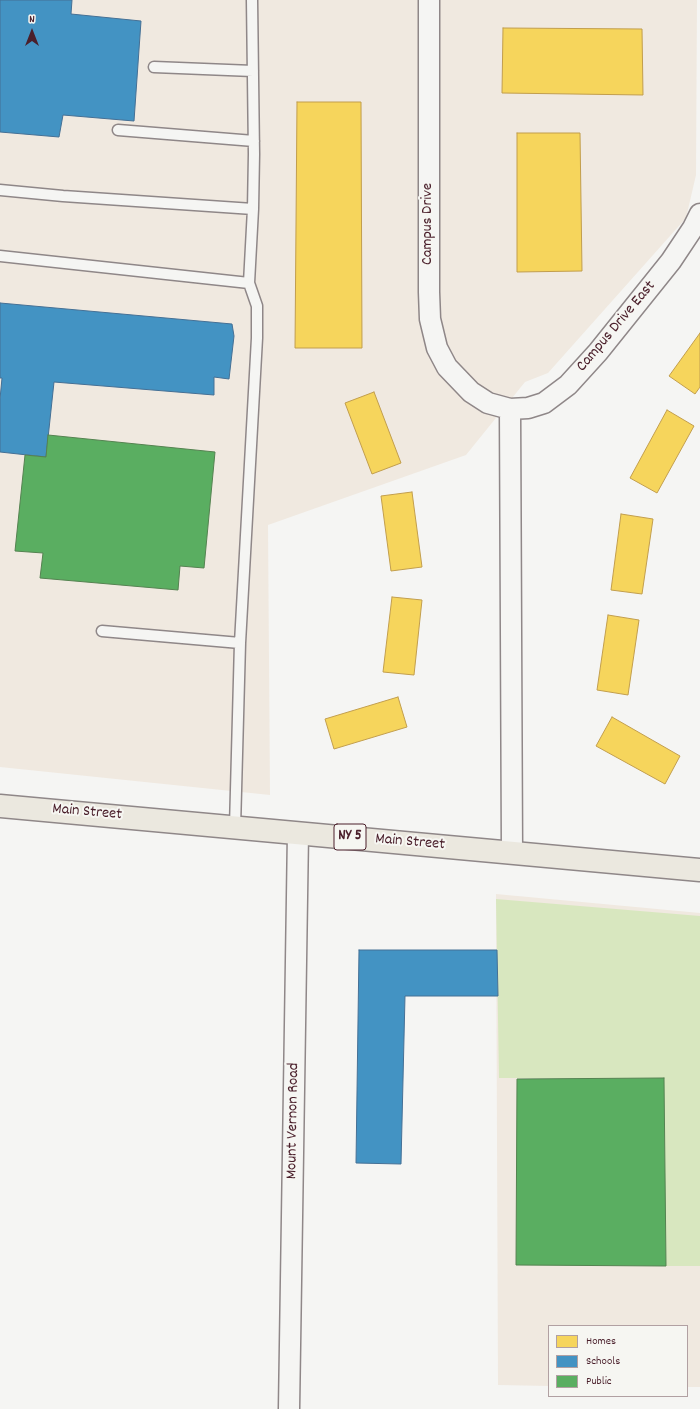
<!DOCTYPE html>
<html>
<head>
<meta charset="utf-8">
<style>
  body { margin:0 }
  #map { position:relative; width:700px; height:1409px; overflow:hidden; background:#f5f5f3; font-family:Dekko,sans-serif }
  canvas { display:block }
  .legend { position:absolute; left:548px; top:1325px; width:140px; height:72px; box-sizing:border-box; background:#f6f6f2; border:1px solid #b1a0a2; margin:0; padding:5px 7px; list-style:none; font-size:12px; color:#4a1f2b }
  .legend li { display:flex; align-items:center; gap:8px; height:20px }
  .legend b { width:20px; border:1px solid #b1a0a2 }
  .north { position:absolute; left:12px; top:12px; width:40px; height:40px; -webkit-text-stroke:3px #f6f6f2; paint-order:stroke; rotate:0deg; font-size:11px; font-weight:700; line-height:16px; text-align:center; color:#4a1f2b }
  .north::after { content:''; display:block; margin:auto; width:14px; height:18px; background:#4a1f2b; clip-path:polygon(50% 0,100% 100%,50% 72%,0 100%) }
</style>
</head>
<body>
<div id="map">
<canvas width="700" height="1409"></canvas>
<ul class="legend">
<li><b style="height:11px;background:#f6d55c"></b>Homes</li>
<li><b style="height:11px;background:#4393c3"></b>Schools</li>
<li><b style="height:11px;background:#5aae61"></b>Public</li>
</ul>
<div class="north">N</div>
</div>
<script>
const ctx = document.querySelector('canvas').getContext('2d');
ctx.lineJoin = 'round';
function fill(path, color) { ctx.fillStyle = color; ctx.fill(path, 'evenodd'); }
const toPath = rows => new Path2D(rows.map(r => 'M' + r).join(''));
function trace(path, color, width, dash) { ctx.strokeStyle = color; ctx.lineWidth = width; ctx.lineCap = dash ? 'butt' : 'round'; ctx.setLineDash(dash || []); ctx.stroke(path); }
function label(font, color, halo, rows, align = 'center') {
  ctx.font = font + ' Dekko,sans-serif'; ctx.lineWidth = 4; ctx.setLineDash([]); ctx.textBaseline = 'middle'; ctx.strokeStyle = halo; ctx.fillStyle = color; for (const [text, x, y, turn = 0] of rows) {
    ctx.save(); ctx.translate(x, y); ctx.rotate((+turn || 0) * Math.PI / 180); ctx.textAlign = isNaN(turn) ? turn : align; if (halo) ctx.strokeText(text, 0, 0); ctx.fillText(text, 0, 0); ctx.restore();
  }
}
const built = toPath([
  [0,0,697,0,696,175,686,218,548,373,525,382,466,455,268,525,270,795,0,767],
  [496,894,700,913,700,1387,687,1387,687,1326,549,1326,549,1386,498,1385]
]);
const green = toPath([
  [496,899,700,916,700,1266,666,1266,664,1078,499,1078]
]);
const homes = toPath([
  [503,28,642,29,643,95,502,93,503,28],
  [297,102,361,102,362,348,295,348,297,102],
  [517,133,580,133,582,271,517,272,517,133],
  [700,333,700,387,695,394,669,376,700,333],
  [374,392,401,463,372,474,345,403,374,392],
  [667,410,694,426,657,493,630,478,667,410],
  [412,492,422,567,391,571,381,496,412,492],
  [621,514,653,519,642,594,611,590,621,514],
  [392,597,422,600,414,675,383,672,392,597],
  [608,615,639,620,628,695,597,690,608,615],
  [398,697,407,727,334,749,325,719,398,697],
  [612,717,680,756,665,784,596,746,612,717]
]);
const schools = toPath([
  [0,0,72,0,71,14,141,21,134,121,63,115,59,137,0,132,0,0],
  [0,303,232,324,234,336,229,379,214,377,214,395,54,382,46,457,0,452,0,399,2,378,0,378,0,303],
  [359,950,497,950,498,996,405,996,401,1164,356,1163,359,950]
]);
const public = toPath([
  [48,435,215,452,204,568,180,566,178,590,40,578,43,553,15,551,25,455,46,457,48,435],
  [664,1078,666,1266,516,1265,517,1079,664,1078]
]);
const service = toPath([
  [154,67,253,71],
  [118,130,254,141],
  [0,190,63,196,253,209],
  [0,256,249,283],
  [102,631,240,643],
  [235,827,240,643,257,338,257,306,249,283,253,209,254,154,252,0]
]);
const minor = toPath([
  [429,0,429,292,430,319,437,348,447,367,471,392,488,403,510,409,528,408,544,403,568,385,598,352,671,261,693,228,700,214],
  [510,409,512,852],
  [289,1409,298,833]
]);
const primary = toPath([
  [0,806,700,870]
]);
const shields = [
  [350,837,32]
];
const shieldNames = [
  ["NY 5",350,837]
];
const streetNames = [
  ["Campus Drive",429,224,-90],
  ["Campus Drive East",617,327,-50],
  ["Main Street",87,813,5],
  ["Main Street",410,843,5],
  ["Mount Vernon Road",294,1121,-89]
];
fill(built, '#f0e9e0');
fill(green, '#d8e7bf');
fill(homes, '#f6d55c');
trace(homes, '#c29e4d', 1);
fill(schools, '#4393c3');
trace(schools, '#457095', 1);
fill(public, '#5aae61');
trace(public, '#558351', 1);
trace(service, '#8f8788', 13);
trace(minor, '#8f8788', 23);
trace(primary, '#8f8788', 25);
trace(service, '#f5f5f3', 10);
trace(minor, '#f5f5f3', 20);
trace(primary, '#ebe8df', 22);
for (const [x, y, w] of shields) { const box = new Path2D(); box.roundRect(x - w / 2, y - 13, w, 26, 3); ctx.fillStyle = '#f6f6f2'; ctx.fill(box); trace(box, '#4a1f2b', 1); }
label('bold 15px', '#4a1f2b', null, shieldNames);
label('16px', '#4a1f2b', '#f6f6f2', streetNames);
</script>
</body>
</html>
